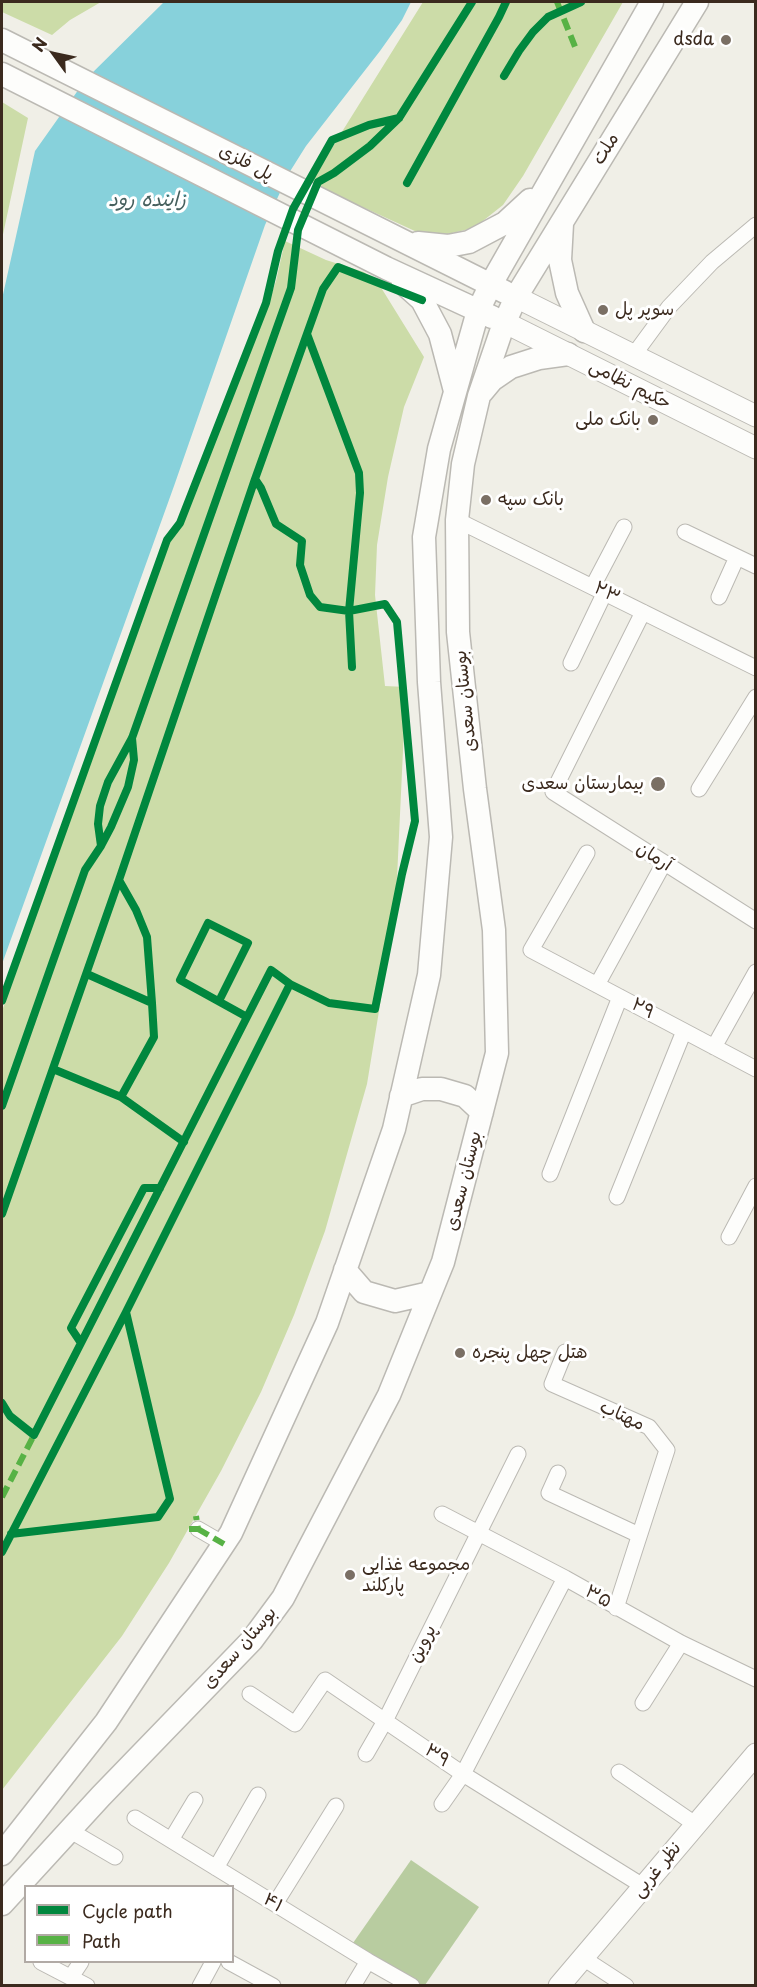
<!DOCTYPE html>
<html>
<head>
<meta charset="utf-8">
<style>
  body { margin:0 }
  #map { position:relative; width:757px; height:1987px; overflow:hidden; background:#f0efe7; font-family:"Playpen Sans",sans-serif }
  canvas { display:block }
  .frame { position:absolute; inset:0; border:3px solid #3b2a1e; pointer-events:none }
  .legend { position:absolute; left:24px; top:1885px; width:210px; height:78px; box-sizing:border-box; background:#fff; border:2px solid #b1aaa5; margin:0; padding:8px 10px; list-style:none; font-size:18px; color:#3b2a1e }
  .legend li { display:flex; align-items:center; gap:12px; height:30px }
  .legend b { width:30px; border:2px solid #b1aaa5 }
  .north { position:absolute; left:24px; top:24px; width:60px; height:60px; -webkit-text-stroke:4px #fff; paint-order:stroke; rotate:303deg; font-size:16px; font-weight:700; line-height:24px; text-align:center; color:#3b2a1e }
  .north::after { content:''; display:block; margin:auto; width:21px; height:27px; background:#3b2a1e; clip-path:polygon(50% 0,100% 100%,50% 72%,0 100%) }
</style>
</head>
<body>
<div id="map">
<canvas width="757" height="1987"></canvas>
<div class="frame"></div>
<ul class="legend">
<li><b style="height:8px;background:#00873e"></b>Cycle path</li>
<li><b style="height:8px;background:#57b245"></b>Path</li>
</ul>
<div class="north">N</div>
</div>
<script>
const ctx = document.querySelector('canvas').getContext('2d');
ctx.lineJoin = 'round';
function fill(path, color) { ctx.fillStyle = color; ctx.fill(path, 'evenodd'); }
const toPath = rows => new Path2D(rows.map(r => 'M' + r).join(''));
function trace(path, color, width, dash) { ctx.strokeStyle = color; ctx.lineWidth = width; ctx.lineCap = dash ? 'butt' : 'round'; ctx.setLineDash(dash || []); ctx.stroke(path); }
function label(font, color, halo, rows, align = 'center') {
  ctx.font = font + ' "Playpen Sans","Playpen Sans Arabic",sans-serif'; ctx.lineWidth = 6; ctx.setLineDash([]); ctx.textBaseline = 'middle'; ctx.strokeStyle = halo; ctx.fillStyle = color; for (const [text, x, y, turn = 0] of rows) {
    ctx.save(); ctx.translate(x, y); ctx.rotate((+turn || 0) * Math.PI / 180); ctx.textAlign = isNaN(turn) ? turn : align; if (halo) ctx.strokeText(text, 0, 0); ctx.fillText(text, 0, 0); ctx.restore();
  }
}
const green = toPath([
  [2,2,101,2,70,20,52,35,2,12],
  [423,2,623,2,523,176,503,205,474,228,443,235,417,232,310,183],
  [2,102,28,118,2,239],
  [285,241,326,260,364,272,377,281,424,357,404,407,388,477,377,545,375,595,385,686,406,687,397,878,391,938,367,1084,325,1231,294,1315,261,1392,221,1471,169,1563,122,1636,2,1790,2,1011,168,542,183,523,261,323,276,281]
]);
const forest = toPath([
  [411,1860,479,1907,425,1985,413,1985,353,1943]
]);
const water = toPath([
  [164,2,411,2,402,20,380,51,306,146,289,173,265,225,174,486,2,964,2,299,35,151,86,79]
]);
const street = toPath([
  [633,356,669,307,712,262,756,225],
  [457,520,756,668],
  [685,532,756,566],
  [593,586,624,527],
  [719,597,737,557],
  [643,612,553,792,756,921],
  [571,663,605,592],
  [699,789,756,697],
  [587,853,531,950,756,1069],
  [597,985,664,863],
  [714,1047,756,972],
  [550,1174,620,997],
  [617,1197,684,1031],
  [729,1237,756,1186],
  [565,1352,552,1384,649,1427,667,1450,616,1608],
  [558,1473,549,1493,639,1535],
  [442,1514,565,1578,681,1643,756,1679],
  [198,1529,224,1544],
  [250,1694,295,1724,325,1680,463,1774,643,1886],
  [643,1703,681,1643],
  [366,1754,385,1721,518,1454],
  [619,1772,695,1824],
  [442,1804,463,1774,565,1578],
  [135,1818,368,1961,412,1986],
  [69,1830,115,1857],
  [171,1840,195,1800],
  [216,1868,258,1795],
  [275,1904,336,1806],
  [583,1958,626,1986],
  [41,1962,87,1986],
  [229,1962,273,1986],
  [71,1977,81,1962],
  [200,1986,213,1962],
  [353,1986,368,1961]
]);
const secondary = toPath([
  [516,297,756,416],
  [504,322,756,448],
  [559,1986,756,1754]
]);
const primary = toPath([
  [2,40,505,292],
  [2,74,386,268,492,317],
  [562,224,560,260,567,293,584,331],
  [418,243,448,246,469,242,505,223,530,200],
  [403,283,422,300,440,334,455,391],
  [482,392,492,380,511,367,539,358,568,354],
  [401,1096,422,1089,441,1089,465,1096,482,1112],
  [345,1270,364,1292,395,1301,430,1293],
  [2,1854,106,1722,231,1533,327,1323,394,1129,429,975,441,837,429,682,424,537,439,449,478,311,491,284,652,2],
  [2,1904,101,1796,252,1640,283,1598,389,1395,443,1262,497,1053,494,930,475,789,458,632,457,520,463,464,479,396,503,326,516,297,697,2]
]);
const quiet = toPath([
  [557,2,576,49],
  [2,1497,34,1435],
  [189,1529,198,1529,196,1516],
  [198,1529,224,1544]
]);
const cycleway = toPath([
  [504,76,519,51,533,32,548,17,581,2],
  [407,183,499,17,506,2],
  [255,479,323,289,338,267,422,300],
  [132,738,134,760,128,787,111,827,101,846,98,824,100,806,108,782,132,738,275,333,291,288,298,230,318,182,334,173,370,146,399,118,472,2],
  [119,880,255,479,261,488,276,524,302,541,300,565,310,595,320,607,349,611,352,667],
  [2,1001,167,540,180,523,266,303,278,251,293,209,332,140,369,125,399,118],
  [247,1017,271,970,290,984],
  [53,1069,121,1097,154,1037,152,1003],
  [121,1097,184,1142],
  [2,1106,85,870,101,846],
  [2,1214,119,880,136,910,147,937,152,1003,87,974],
  [81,1343,247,1017,180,980,208,923,248,943,219,1001],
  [2,1403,10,1416,34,1435,81,1343,71,1328,144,1188,160,1188],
  [11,1534,158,1517,170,1499,126,1312,290,984,329,1003,375,1009,402,874,415,821,397,622,385,604,349,611,360,493,359,473,307,334],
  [2,1552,126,1312]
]);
const markers = [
  [726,40,6,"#7a6f64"],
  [603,310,6,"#7a6f64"],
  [653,420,6,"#7a6f64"],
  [486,500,6,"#7a6f64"],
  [658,784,8,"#7a6f64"],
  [460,1353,6,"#7a6f64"],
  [350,1575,6,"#7a6f64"]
];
const poiNames = [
  ["dsda",714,40,"right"],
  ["سوپر پل",615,310],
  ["بانک ملی",641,420,"right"],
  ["بانک سپه",498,500],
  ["بیمارستان سعدی",644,784,"right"],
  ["هتل چهل پنجره",472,1353],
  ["مجموعه غذایی",362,1565],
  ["پارکلند",362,1586]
];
const streetNames = [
  ["ملت",606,149,-58],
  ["پل فلزی",246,163,27],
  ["حکیم نظامی",630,385,27],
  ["۲۳",607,593,27],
  ["بوستان سعدی",466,701,-96],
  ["آرمان",654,857,32],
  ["۲۹",643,1009,28],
  ["بوستان سعدی",464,1181,-76],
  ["مهتاب",622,1416,25],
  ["۳۵",598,1597,30],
  ["پروین",423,1644,-63],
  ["بوستان سعدی",240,1648,-49],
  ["۳۹",437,1756,34],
  ["نظر غربی",657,1870,-50],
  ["۴۱",273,1903,32]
];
const waterNames = [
  ["زاینده رود",147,200]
];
fill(green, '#ccdca8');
fill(forest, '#b8cca0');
fill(water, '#87d1db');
trace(street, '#bbb9b3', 17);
trace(secondary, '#bbb9b3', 23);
trace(primary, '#bbb9b3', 25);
trace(street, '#fdfdfb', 15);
trace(secondary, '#fdfdfb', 21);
trace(primary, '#fdfdfb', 22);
trace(quiet, '#57b245', 6, [12, 6]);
trace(cycleway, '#00873e', 8);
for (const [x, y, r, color] of markers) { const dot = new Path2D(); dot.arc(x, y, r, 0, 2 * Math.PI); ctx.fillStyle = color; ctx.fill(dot); trace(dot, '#fff', 2); }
label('18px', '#3b2a1e', '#fff', poiNames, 'left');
label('18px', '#3b2a1e', '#fff', streetNames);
label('italic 20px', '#46605e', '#fff', waterNames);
</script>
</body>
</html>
